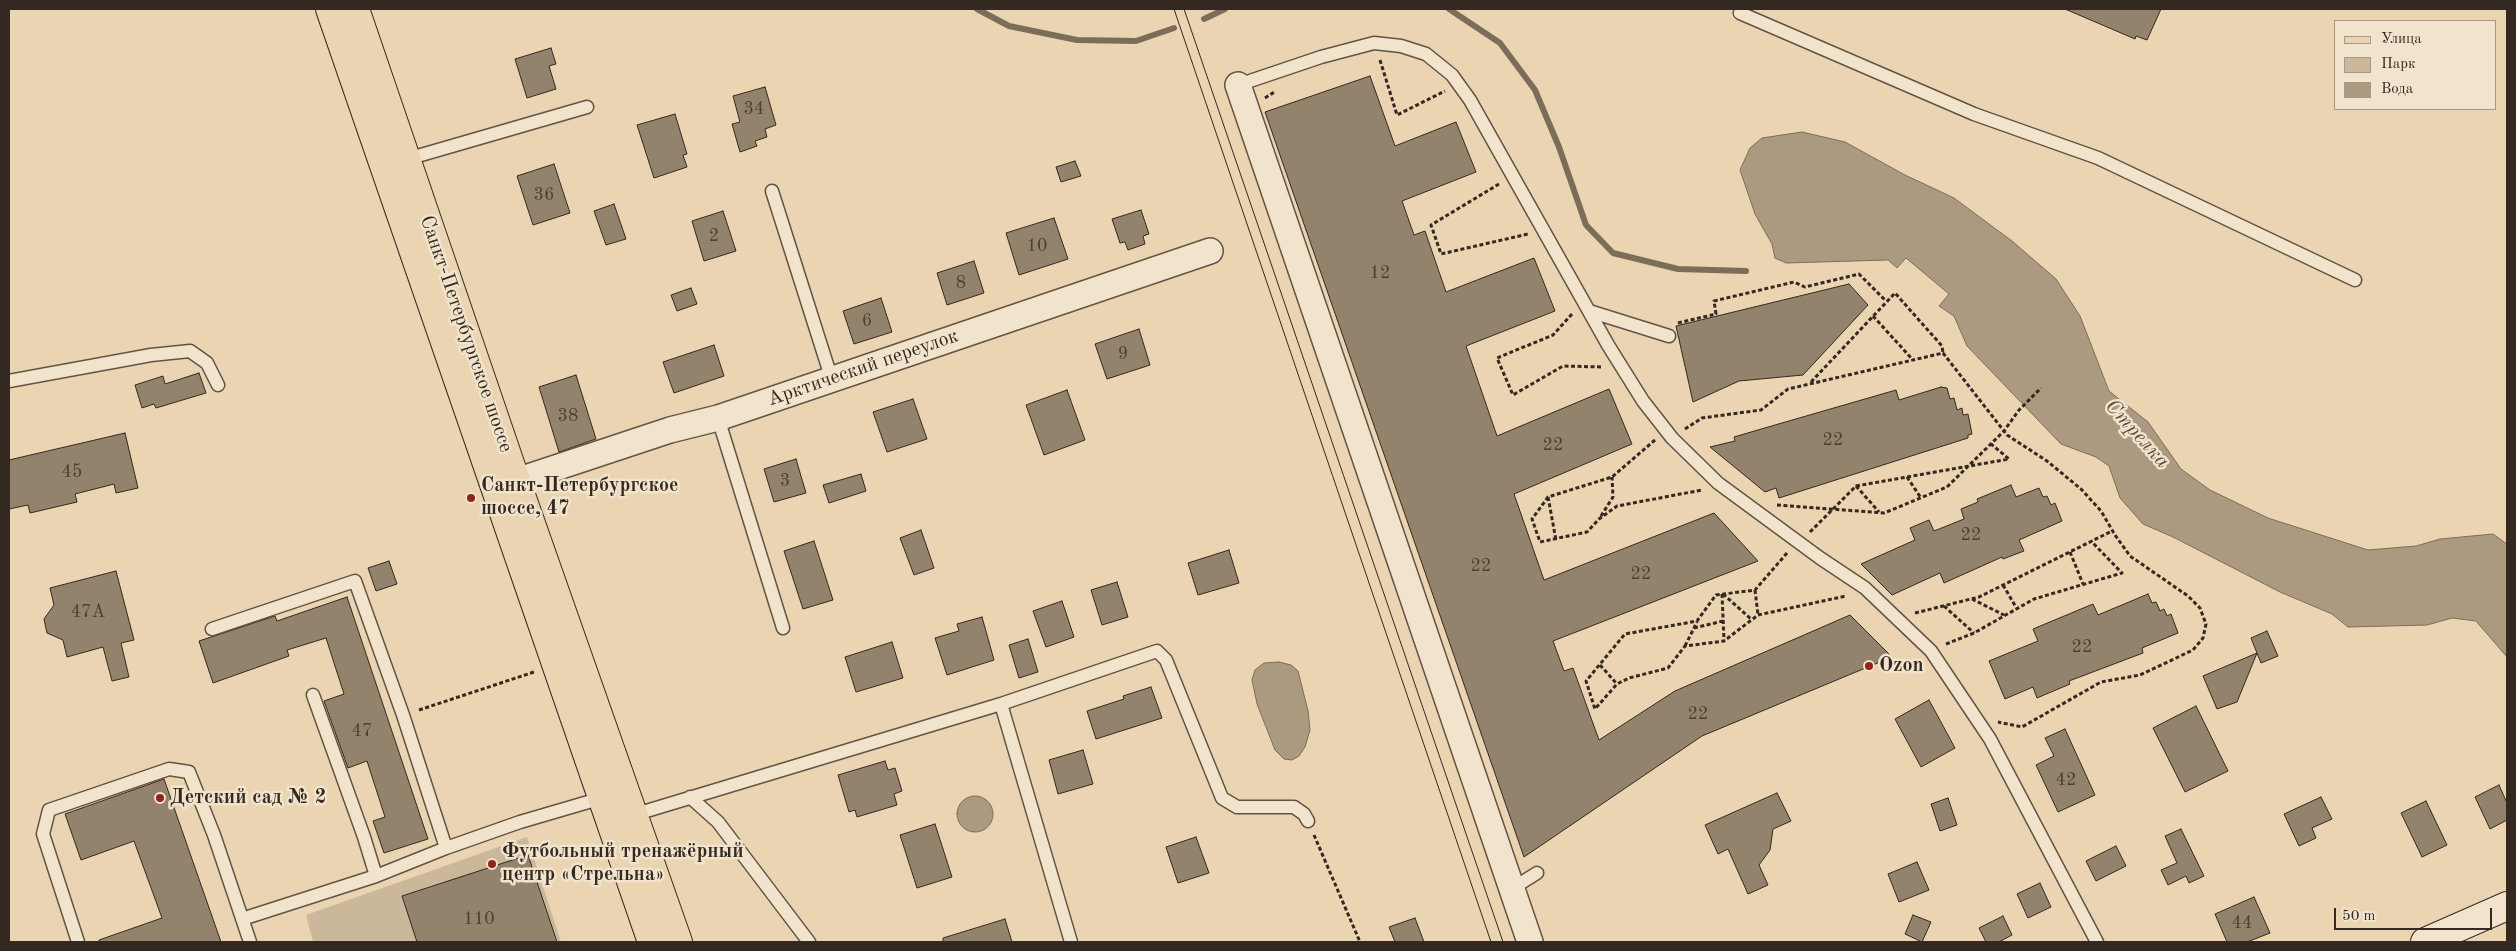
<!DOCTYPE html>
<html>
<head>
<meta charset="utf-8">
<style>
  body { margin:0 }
  #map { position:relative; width:2516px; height:951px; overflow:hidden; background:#ead4b1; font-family:"Old Standard TT",serif }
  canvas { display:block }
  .frame { position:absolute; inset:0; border:10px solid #342921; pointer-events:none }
  .legend { position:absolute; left:2334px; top:20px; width:162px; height:90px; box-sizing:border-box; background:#f1e3cc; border:1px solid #a59988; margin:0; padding:6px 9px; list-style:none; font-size:15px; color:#342921 }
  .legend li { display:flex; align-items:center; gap:10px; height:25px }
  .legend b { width:25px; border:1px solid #a59988 }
  .scale { position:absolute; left:2334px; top:908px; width:158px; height:22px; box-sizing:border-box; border:2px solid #342921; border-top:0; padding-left:6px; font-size:15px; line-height:18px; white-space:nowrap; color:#342921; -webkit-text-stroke:4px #f1e3cc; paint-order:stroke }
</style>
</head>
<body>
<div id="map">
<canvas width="2516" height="951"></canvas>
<div class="frame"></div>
<ul class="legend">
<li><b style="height:6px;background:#ead4b1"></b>Улица</li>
<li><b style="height:14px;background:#cbb799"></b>Парк</li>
<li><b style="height:14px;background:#ac9a80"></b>Вода</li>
</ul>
<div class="scale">50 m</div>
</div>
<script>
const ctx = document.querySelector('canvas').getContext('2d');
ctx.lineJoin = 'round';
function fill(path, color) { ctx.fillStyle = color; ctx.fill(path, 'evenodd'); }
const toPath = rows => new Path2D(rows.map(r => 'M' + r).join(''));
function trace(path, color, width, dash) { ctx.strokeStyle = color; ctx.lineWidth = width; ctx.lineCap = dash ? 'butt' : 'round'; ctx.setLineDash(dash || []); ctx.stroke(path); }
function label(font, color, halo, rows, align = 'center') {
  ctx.font = font + ' "Old Standard TT",serif'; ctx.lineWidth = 5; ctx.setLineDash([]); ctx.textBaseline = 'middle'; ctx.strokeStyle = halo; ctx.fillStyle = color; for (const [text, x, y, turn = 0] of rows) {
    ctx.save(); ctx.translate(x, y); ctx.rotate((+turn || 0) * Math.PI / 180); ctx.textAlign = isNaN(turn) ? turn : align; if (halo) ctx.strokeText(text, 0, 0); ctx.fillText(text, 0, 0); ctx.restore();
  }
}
const green = toPath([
  [527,837,561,942,313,942,306,915]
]);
const water = toPath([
  [1802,132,1845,142,1905,175,1954,198,2012,241,2056,279,2080,316,2109,391,2148,422,2181,469,2210,490,2268,518,2368,550,2416,546,2440,539,2493,534,2507,544,2507,657,2476,621,2452,618,2427,625,2348,627,2332,614,2280,592,2173,537,2143,524,2120,498,2109,466,2096,457,2061,444,1967,346,1954,316,1939,306,1949,294,1906,258,1897,268,1888,260,1786,263,1775,258,1772,244,1755,214,1740,170,1750,148,1762,138,1802,132],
  [1279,662,1291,665,1298,671,1308,711,1310,730,1305,747,1299,756,1292,760,1284,759,1275,750,1257,704,1252,680,1255,670,1264,663,1279,662],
  '957 814a18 18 0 1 1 36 0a18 18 0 1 1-36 0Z'
]);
const stream = toPath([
  [977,9,1009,26,1077,40,1136,41,1174,28],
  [1449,9,1500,43,1535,90,1559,147,1586,225,1613,253,1678,269,1746,271],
  [1204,19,1225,9]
]);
const building = toPath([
  [2065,9,2161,9,2147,40,2136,36,2135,39,2065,9],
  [551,48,556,64,549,66,556,89,527,98,515,59,551,48],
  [1370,76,1395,146,1456,122,1476,172,1402,201,1414,235,1425,231,1446,292,1534,258,1555,311,1466,346,1497,436,1609,389,1632,444,1514,494,1544,580,1714,513,1758,561,1553,641,1564,671,1573,668,1599,740,1675,691,1850,615,1892,657,1702,736,1524,857,1265,112,1370,76],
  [765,87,776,125,765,129,767,137,755,141,757,146,740,152,732,124,740,122,733,96,765,87],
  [675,114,687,154,683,155,687,167,654,178,637,125,675,114],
  [1075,161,1081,176,1061,182,1056,167,1075,161],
  [554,164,570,213,533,225,517,176,554,164],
  [614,204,626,239,606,245,594,211,614,204],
  [1141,210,1149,234,1143,236,1145,244,1128,250,1125,242,1120,243,1112,219,1141,210],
  [723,211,736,251,704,261,692,221,723,211],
  [1054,218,1068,259,1019,275,1006,233,1054,218],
  [974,261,984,293,947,305,937,273,974,261],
  [1849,284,1868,305,1803,375,1739,381,1693,402,1676,326,1849,284],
  [691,288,697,304,677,311,671,295,691,288],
  [881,298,892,332,854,344,843,311,881,298],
  [1139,329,1150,365,1107,379,1095,344,1139,329],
  [714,345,724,376,674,393,663,362,714,345],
  [199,373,206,393,156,408,154,404,142,408,135,385,163,376,165,384,199,373],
  [576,375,596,439,559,452,539,387,576,375],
  [1941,387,1947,388,1950,399,1954,398,1957,410,1962,408,1963,415,1968,414,1972,434,1968,435,1968,438,1779,498,1776,488,1765,492,1710,447,1735,441,1734,437,1775,425,1896,390,1899,400,1941,387],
  [1067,390,1085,440,1044,455,1026,405,1067,390],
  [913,399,927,439,887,452,873,412,913,399],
  [125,433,138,488,116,493,114,484,75,494,77,502,30,513,28,505,9,509,9,460,125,433],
  [796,459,806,493,774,502,764,469,796,459],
  [861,474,866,491,829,503,823,485,861,474],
  [2011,485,2016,497,2039,488,2043,497,2047,496,2051,505,2055,503,2062,521,2019,540,2024,551,2003,559,2002,557,1944,583,1940,573,1892,595,1861,564,1915,540,1910,528,1929,520,1934,531,1964,519,1961,509,1978,502,1977,499,2011,485],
  [921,530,934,568,914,575,900,538,921,530],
  [814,541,833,600,803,609,784,551,814,541],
  [1229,550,1239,583,1198,595,1188,563,1229,550],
  [389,561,397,584,376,591,368,568,389,561],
  [116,571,134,640,121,643,129,677,112,681,103,647,67,657,63,640,47,633,44,619,54,605,50,588,116,571],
  [1117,582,1128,617,1102,625,1091,590,1117,582],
  [2148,594,2152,603,2156,602,2160,611,2164,609,2167,616,2171,614,2178,633,2142,648,2143,653,2069,681,2070,684,2037,698,2033,687,2005,699,1989,661,2038,641,2033,629,2093,604,2098,615,2148,594],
  [347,597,428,839,384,853,373,821,385,817,367,761,348,768,324,701,344,694,326,638,287,650,289,656,213,683,199,641,275,616,277,621,347,597],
  [1062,601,1074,637,1046,647,1033,611,1062,601],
  [982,617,994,660,947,675,935,638,959,631,957,624,982,617],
  [2267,631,2278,656,2261,663,2257,653,2237,702,2217,709,2203,676,2257,653,2251,638,2267,631],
  [1028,639,1038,672,1019,678,1009,645,1028,639],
  [892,642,903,678,856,692,845,657,892,642],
  [1151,687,1162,718,1096,739,1087,711,1124,699,1123,696,1151,687],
  [1929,700,1955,748,1921,767,1895,719,1929,700],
  [2196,706,2228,771,2185,792,2153,728,2196,706],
  [2065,729,2095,795,2058,812,2036,765,2054,756,2045,738,2065,729],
  [1083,750,1093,784,1058,794,1049,760,1083,750],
  [885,761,888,770,895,768,902,791,894,794,897,805,857,817,855,810,849,812,838,775,885,761],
  [164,779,221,942,99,942,99,940,162,918,134,841,81,860,65,814,164,779],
  [2499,785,2507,803,2507,820,2490,829,2475,797,2499,785],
  [1777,793,1791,821,1773,829,1770,850,1759,865,1768,885,1748,894,1728,849,1718,854,1705,825,1777,793],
  [2321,797,2332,819,2312,828,2316,838,2299,846,2284,814,2321,797],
  [1948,798,1957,825,1940,831,1931,804,1948,798],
  [2426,801,2447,845,2422,857,2401,813,2426,801],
  [935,824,952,877,917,888,900,835,935,824],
  [2181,829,2204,876,2189,883,2186,876,2168,885,2161,870,2177,863,2165,836,2181,829],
  [1196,837,1209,873,1178,883,1166,847,1196,837],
  [2116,846,2126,866,2096,881,2086,861,2116,846],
  [528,855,557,942,417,942,402,896,528,855],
  [1917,862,1929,890,1899,902,1888,874,1917,862],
  [2040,883,2051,907,2028,918,2017,894,2040,883],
  [2254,897,2270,933,2247,942,2227,942,2215,914,2254,897],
  [1913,915,1931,922,1922,942,1905,934,1913,915],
  [2003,916,2012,935,1999,942,1986,942,1979,928,2003,916],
  [1415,918,1424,942,1395,942,1389,927,1415,918],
  [1005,919,1012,942,943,942,943,938,1005,919]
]);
const path = toPath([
  [1380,60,1397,115,1445,91],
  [1265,98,1276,91],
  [1499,184,1431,225,1441,254,1528,234],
  [1572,314,1553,335,1497,358,1513,395,1563,366,1602,367],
  [1873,316,1913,360],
  [1678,323,1716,314,1714,301,1794,282,1805,287,1859,274,1886,301],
  [1811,382,1895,293,1942,346,1943,353],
  [1685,429,1702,418,1761,410,1788,389,1943,353,2007,435,2047,461,2081,489,2101,511,2115,535,2130,556,2188,596,2200,608,2206,624,2203,638,2193,650,2140,675,2101,682,2022,727,1998,722],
  [1655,440,1612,477,1548,497,1532,519,1540,542,1587,532,1599,519,1617,506,1702,490],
  [1907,477,1921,498],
  [1856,486,1879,512],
  [1548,497,1556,540],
  [1777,505,1884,513,1947,487,2004,431,2019,410,2041,388],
  [1601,516,1613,497,1612,477],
  [1810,532,1856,486,2009,459,1991,444],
  [2070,552,2083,584],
  [1787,553,1755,590,1716,595,1697,621,1625,634,1586,681,1595,709,1617,684,1629,678,1668,668,1685,646,1724,641,1758,615,1846,596],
  [2003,585,2017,609],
  [1755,590,1758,615],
  [1722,594,1724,640],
  [1723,594,1751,619],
  [1972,599,2004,615],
  [1944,606,1974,633],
  [1915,613,1979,597,2112,531],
  [1694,628,1723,621],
  [1946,644,1974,633,2034,599,2122,573,2091,541],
  [1685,646,1697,622],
  [1600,665,1617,684],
  [419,710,534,672],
  [1314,835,1360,942]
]);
const service = toPath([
  [1741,9,1740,13,1974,114,2098,158,2355,280],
  [1238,85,1321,57,1374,43,1401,46,1426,54,1452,75,1470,100,1608,345,1643,401,1672,438,1718,483,1820,558,1865,588,1931,651,1990,739,2097,942],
  [407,159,587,107],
  [772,191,832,380],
  [1589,311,1669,336],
  [9,381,151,355,190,351,207,363,218,385],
  [718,418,783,628],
  [212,629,355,581,403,715,446,848],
  [313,695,364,837,376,876],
  [1001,704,1071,942],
  [690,797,718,822,809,942],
  [633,815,1001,704,1157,651,1166,660,1222,798,1237,807,1294,807,1304,814,1308,821],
  [1513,888,1537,873],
  [242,919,376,876,446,848,520,822,602,798],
  [78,942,43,834,49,810,169,769,189,772,214,835,250,942]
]);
const minor = toPath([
  [1238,85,1530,942],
  [516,481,670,430,718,418,1210,251]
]);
const secondary = toPath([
  [2425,942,2507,906]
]);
const primary = toPath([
  [330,9,652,942],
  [355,9,516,481,678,942]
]);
const tram = toPath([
  [1174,9,1491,942],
  [1184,9,1503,942]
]);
const markers = [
  [471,498,5,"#8f2418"],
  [1869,666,5,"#8f2418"],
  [160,798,5,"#8f2418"],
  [492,864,5,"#8f2418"]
];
const numberNames = [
  ["34",754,109],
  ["36",544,195],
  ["2",714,236],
  ["10",1037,246],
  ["12",1380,273],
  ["8",961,283],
  ["6",867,321],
  ["9",1123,354],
  ["38",568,416],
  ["22",1833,440],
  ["22",1553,445],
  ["45",72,472],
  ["3",785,481],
  ["22",1971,535],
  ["22",1481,566],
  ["22",1641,574],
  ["47А",88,612],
  ["22",2082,647],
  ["22",1698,714],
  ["47",362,731],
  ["42",2066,780],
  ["110",479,919],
  ["44",2242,923]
];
const streetNames = [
  ["Санкт-Петербургское шоссе",466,334,71],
  ["Арктический переулок",863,368,-19]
];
const poiNames = [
  ["Санкт-Петербургское",481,486],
  ["шоссе, 47",481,509],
  ["Ozon",1879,666],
  ["Детский сад № 2",170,798],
  ["Футбольный тренажёрный",502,852],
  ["центр «Стрельна»",502,875]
];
const waterNames = [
  ["Стрелка",2137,434,48]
];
fill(green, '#cbb799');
fill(water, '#ac9a80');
trace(water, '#7c6d5a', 1);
trace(stream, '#7c6d5a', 6);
fill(building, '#93826c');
trace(building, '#342921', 1);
trace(service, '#625445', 15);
trace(minor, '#625445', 28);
trace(secondary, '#342921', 30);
trace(primary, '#342921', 30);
trace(path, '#342921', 3, [4, 2.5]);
trace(service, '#f1e3cc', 12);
trace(minor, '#f1e3cc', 25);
trace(secondary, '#f1e3cc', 28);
trace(primary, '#ead4b1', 28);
trace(tram, '#342921', 1);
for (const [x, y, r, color] of markers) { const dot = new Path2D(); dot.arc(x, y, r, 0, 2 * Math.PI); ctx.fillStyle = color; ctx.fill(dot); trace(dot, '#f1e3cc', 2); }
label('18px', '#4c3f34', null, numberNames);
label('20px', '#342921', '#f1e3cc', streetNames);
label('bold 20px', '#342921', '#f1e3cc', poiNames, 'left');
label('italic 21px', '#584b3e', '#f1e3cc', waterNames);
</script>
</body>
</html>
